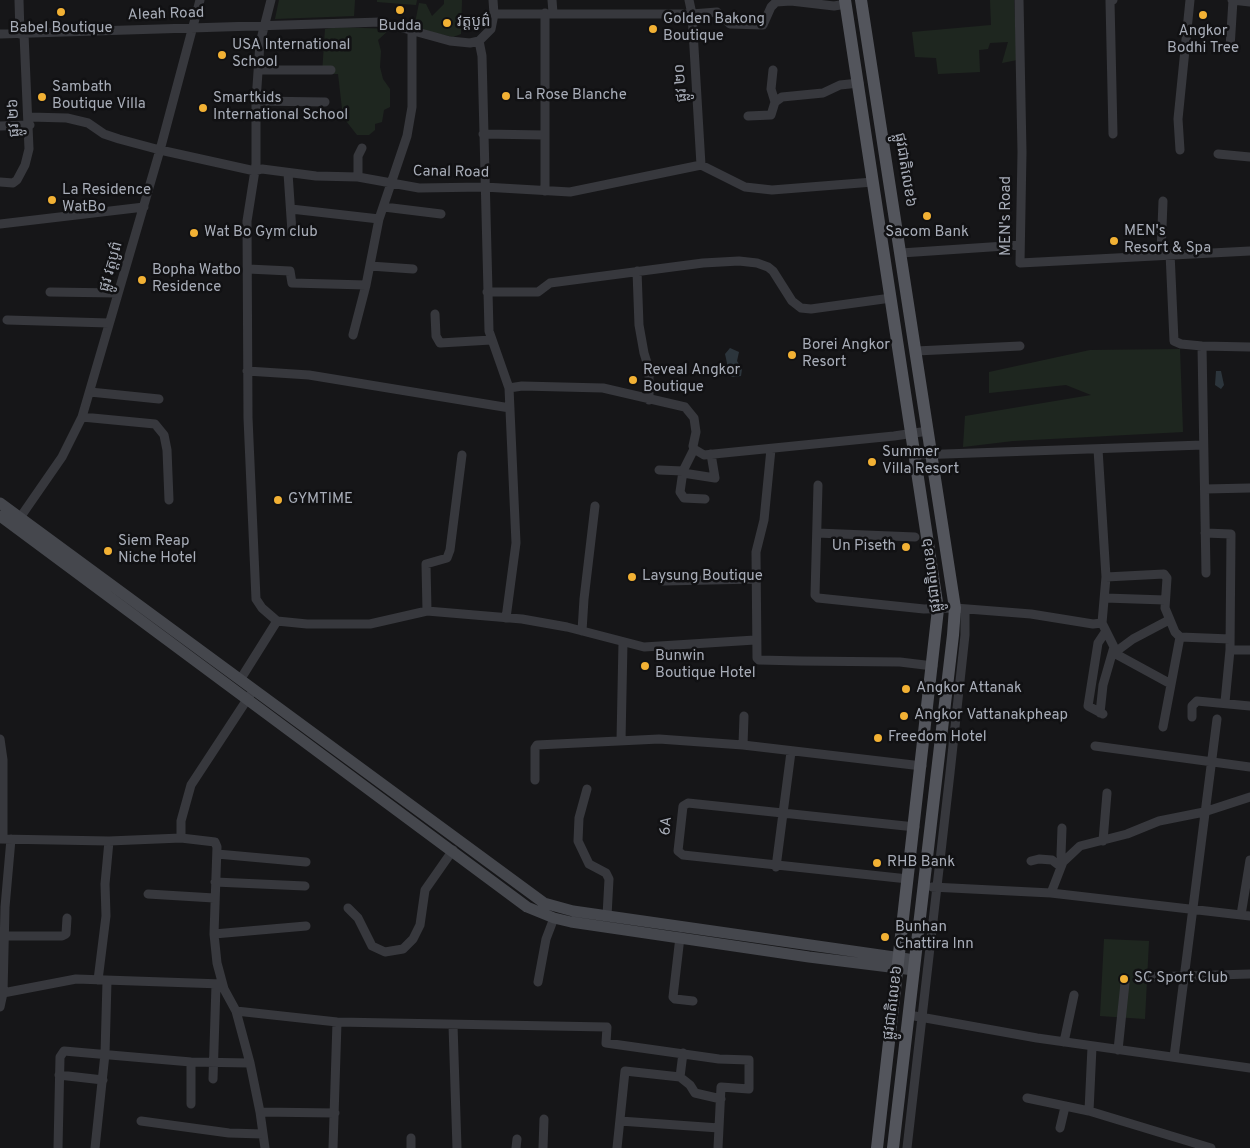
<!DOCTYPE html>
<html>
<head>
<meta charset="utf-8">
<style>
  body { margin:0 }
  canvas { display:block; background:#161618 }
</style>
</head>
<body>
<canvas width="1250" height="1148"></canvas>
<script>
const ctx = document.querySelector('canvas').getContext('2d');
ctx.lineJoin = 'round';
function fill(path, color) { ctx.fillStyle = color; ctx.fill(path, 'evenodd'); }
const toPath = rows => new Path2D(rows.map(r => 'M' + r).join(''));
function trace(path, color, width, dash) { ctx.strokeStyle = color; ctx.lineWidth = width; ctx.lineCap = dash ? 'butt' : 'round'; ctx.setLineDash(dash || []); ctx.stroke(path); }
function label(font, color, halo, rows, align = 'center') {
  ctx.font = font + ' Overpass,"Noto Sans Khmer",sans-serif'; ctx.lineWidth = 5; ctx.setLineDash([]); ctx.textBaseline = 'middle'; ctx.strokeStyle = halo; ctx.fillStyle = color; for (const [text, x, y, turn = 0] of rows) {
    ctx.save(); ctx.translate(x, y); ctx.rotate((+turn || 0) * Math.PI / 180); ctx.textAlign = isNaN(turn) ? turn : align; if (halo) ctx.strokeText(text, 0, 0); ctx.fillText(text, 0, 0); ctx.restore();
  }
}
const green = toPath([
  [279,0,355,0,354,16,275,19],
  [377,0,417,0,416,5,377,2],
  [444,0,462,0,461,34,453,37,414,28,419,3,426,4,432,16,444,4],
  [990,0,1014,0,1017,60,1002,63,1008,42,990,43,988,49,979,50,980,72,938,74,936,58,915,57,912,32,991,25],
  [338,27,390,29,378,40,381,51,380,67,383,79,390,89,390,107,384,110,382,122,375,124,375,130,369,135,357,135,343,117,338,74,322,74,325,29],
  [1180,349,1183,432,1013,441,963,447,965,416,1091,395,1066,385,989,393,989,372,1090,350],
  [1104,939,1149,941,1145,1019,1100,1016]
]);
const water = toPath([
  [730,348,739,352,737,361,742,369,741,376,732,377,726,373,727,363,725,354],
  [1216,371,1221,371,1224,385,1221,389,1215,385]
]);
const minor = toPath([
  [19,0,20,34],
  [271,0,260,43,256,101,256,164,247,221,248,418,256,599,262,608,277,621,307,624,370,624,427,611,522,619,567,627,644,647,755,640],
  [552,0,553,13],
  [689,0,692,14,701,165],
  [1019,0,1022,152,1020,263,1250,251],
  [1113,0,1110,1,1113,134],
  [1232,0,1250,2],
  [545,13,545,191],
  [494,14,692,14,717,12,730,24,763,25,771,7,776,2,791,1,834,6,846,4],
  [0,34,381,22,450,41,470,43,479,41,491,29,494,14,493,0],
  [479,41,482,56,489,331,509,388,516,543,506,618],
  [1230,48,1233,0],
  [259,70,331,70],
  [773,70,771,89,775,102],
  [256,101,325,102],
  [748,116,771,115,775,102,782,97,823,93,840,85,859,83],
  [29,117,67,118,88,123,104,134,119,139,160,150,255,171,262,169,316,176,358,177,419,188,484,187,570,192,701,165,745,187,772,190,873,182],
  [0,126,30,125],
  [483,134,544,135],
  [1180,150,1178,119,1190,0],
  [1218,154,1250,157],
  [288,173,292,232],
  [358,177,358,156,362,148],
  [0,182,13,183,17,180,25,165,29,149,24,34],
  [384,207,441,214],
  [291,209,379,219],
  [0,224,144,207],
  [901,253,1020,245],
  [1170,253,1174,341,1181,344,1202,346,1250,347],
  [1161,254,1163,201],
  [370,266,413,269],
  [248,269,290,271,292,283,366,285],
  [637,271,639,325,644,353,649,369,649,400],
  [50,292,118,293],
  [487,292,538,292,550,283,703,263,739,261,757,263,768,267,773,271,792,301,801,308,811,309,891,298],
  [435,314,436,336,440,343,491,340],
  [7,320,109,323],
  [353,335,366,285,379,219,407,136,412,107,412,29],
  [1202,346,1206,573],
  [916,351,1020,346],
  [247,371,309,375,510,408],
  [509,388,522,386,603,388,685,407,694,418,696,432,693,446,694,449,704,455,894,436,928,431],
  [90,392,159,399],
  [82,417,155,424,164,435,167,450,169,500],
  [694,449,683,471,680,492,684,498,705,499],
  [771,449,764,520,756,552,757,658,759,660,801,661,900,662,933,666],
  [1098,449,1106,577,1102,623,1114,647,1103,685,1100,713],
  [916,455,1203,445],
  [659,470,683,471],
  [683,473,715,478,711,454],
  [818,485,815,595,818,598,924,609,955,608,1031,614,1093,624,1102,623],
  [1205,489,1250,488],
  [17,522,62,457,82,417,160,150,200,0],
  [817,533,915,537],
  [1205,533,1231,534,1230,650],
  [1106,577,1164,574,1167,578,1165,608,1175,632,1180,637,1230,639],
  [663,581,757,579],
  [1105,598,1165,600],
  [427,611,426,564,447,558,450,550,462,455],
  [1169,620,1133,639,1114,653,1169,683],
  [582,631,584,599,595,506],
  [240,680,277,621],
  [1225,702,1230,650,1250,650],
  [1103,714,1088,706,1098,643,1106,631],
  [1192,717,1192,706,1197,701,1250,706],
  [1163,727,1180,637],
  [0,739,3,760,3,839],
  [621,741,623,642],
  [743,745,744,716],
  [1095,746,1250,767],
  [535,780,535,748,537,745,659,739,743,745,922,766],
  [587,789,579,818,578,841,589,864,606,873,609,879,607,916],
  [181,838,181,821,191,785,250,695],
  [0,839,109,841,181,838,215,842,217,847,214,934,217,963,224,989,236,1011,250,1063,260,1112,265,1148],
  [1103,841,1107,793],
  [217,854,306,862],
  [1031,861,1039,859,1052,860,1061,867],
  [1062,863,1061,855,1062,828],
  [776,867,791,752],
  [908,879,683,855,678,851,683,806,688,803,915,827],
  [215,882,305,886],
  [932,887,1051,893,1250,916],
  [1051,893,1063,862,1080,846,1127,834,1159,821,1204,812,1250,797],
  [148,894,214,898],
  [348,908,358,918,372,946,385,952,403,949,413,939,420,925,425,890,453,850],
  [1241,915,1250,860],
  [214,934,306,926],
  [4,936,62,936,66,934,67,918],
  [680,937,673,997,675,999,693,1001],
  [1149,977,1250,974],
  [98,980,106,916,105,884,109,841],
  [538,982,546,939,554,918],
  [3,993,76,979,222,984],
  [0,1007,3,993,5,907,11,839],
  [236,1011,337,1022,607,1027,606,1043,719,1059,749,1060,749,1089,721,1087,718,1148],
  [909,1015,1037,1038,1250,1068],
  [453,1025,457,1148],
  [1064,1042,1074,995],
  [1118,1050,1125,983],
  [683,1053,680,1077,690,1085,695,1093,721,1099],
  [1174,1057,1217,719],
  [191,1062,191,1104],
  [59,1075,103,1080],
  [213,1079,216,985],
  [1027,1098,1089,1111,1211,1148],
  [1089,1111,1092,1047],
  [260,1112,335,1113],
  [141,1121,229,1133,263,1134],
  [620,1121,719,1128],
  [1060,1128,1065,1107],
  [411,1138,411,1148],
  [58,1148,60,1057,64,1051,191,1062,250,1063],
  [95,1148,105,1054,107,981],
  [333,1148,337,1022],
  [516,1148,517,1139],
  [543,1148,544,1119],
  [617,1148,625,1071,680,1077],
  [907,1148,950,773,965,635,965,609]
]);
const secondary = toPath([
  [0,503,544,903,573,911,915,960],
  [0,516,527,907,554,918,571,922,809,957,914,970]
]);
const primary = toPath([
  [845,0,938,609,877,1148],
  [861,0,955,608,953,635,893,1148]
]);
const markers = [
  [400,10,5,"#f2b134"],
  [61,12,5,"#f2b134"],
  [1203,15,5,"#f2b134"],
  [447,23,5,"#f2b134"],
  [653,29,5,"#f2b134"],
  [222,55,5,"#f2b134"],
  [506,96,5,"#f2b134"],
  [42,97,5,"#f2b134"],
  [203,108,5,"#f2b134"],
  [52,200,5,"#f2b134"],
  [927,216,5,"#f2b134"],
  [194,233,5,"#f2b134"],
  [1114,241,5,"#f2b134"],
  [142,280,5,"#f2b134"],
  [792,355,5,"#f2b134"],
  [633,380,5,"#f2b134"],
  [872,462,5,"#f2b134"],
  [278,500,5,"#f2b134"],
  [906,547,5,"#f2b134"],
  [108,551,5,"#f2b134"],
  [632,577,5,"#f2b134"],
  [645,666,5,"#f2b134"],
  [906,689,5,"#f2b134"],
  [904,716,5,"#f2b134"],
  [878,738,5,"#f2b134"],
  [877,863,5,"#f2b134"],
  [885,937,5,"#f2b134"],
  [1124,979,5,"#f2b134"]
];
const streetNames = [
  ["Aleah Road",166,15,-2],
  ["ផ្លូវ ២០",682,83,-94],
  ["ផ្លូវ ២៦",15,118,-92],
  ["ផ្លូវជាតិលេខ៦",904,170,81],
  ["Canal Road",451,173,1],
  ["MEN's Road",1007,216,-90],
  ["ផ្លូវ វត្តបូព៌",112,267,-74],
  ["ផ្លូវជាតិលេខ៦",933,575,-97],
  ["6A",667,826,-85],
  ["ផ្លូវជាតិលេខ៦",894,1003,-83]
];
const poiNames = [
  ["Golden Bakong",663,20],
  ["Boutique",663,37],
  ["វត្តបូព៌",457,23],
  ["Budda",400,27,"center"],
  ["Babel Boutique",61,29,"center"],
  ["Angkor",1203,32,"center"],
  ["Bodhi Tree",1203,49,"center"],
  ["USA International",232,46],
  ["School",232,63],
  ["Sambath",52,88],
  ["Boutique Villa",52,105],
  ["La Rose Blanche",516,96],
  ["Smartkids",213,99],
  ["International School",213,116],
  ["La Residence",62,191],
  ["WatBo",62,208],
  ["MEN's",1124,232],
  ["Resort & Spa",1124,249],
  ["Wat Bo Gym club",204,233],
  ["Sacom Bank",927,233,"center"],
  ["Bopha Watbo",152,271],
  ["Residence",152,288],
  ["Borei Angkor",802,346],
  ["Resort",802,363],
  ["Reveal Angkor",643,371],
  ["Boutique",643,388],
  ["Summer",882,453],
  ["Villa Resort",882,470],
  ["GYMTIME",288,500],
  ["Siem Reap",118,542],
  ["Niche Hotel",118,559],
  ["Un Piseth",896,547,"right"],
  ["Laysung Boutique",642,577],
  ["Bunwin",655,657],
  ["Boutique Hotel",655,674],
  ["Angkor Attanak",916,689],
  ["Angkor Vattanakpheap",914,716],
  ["Freedom Hotel",888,738],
  ["RHB Bank",887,863],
  ["Bunhan",895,928],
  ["Chattira Inn",895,945],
  ["SC Sport Club",1134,979]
];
fill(green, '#1e261f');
fill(water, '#2c353c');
trace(minor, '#37383d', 9);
trace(secondary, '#45474d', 11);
trace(primary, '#53555c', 12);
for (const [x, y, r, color] of markers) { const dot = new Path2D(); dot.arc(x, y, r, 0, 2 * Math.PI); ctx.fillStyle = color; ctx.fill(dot); trace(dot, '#111113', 2); }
label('15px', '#a8adb8', '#111113', streetNames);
label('15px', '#a8adb8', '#111113', poiNames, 'left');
</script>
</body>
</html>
